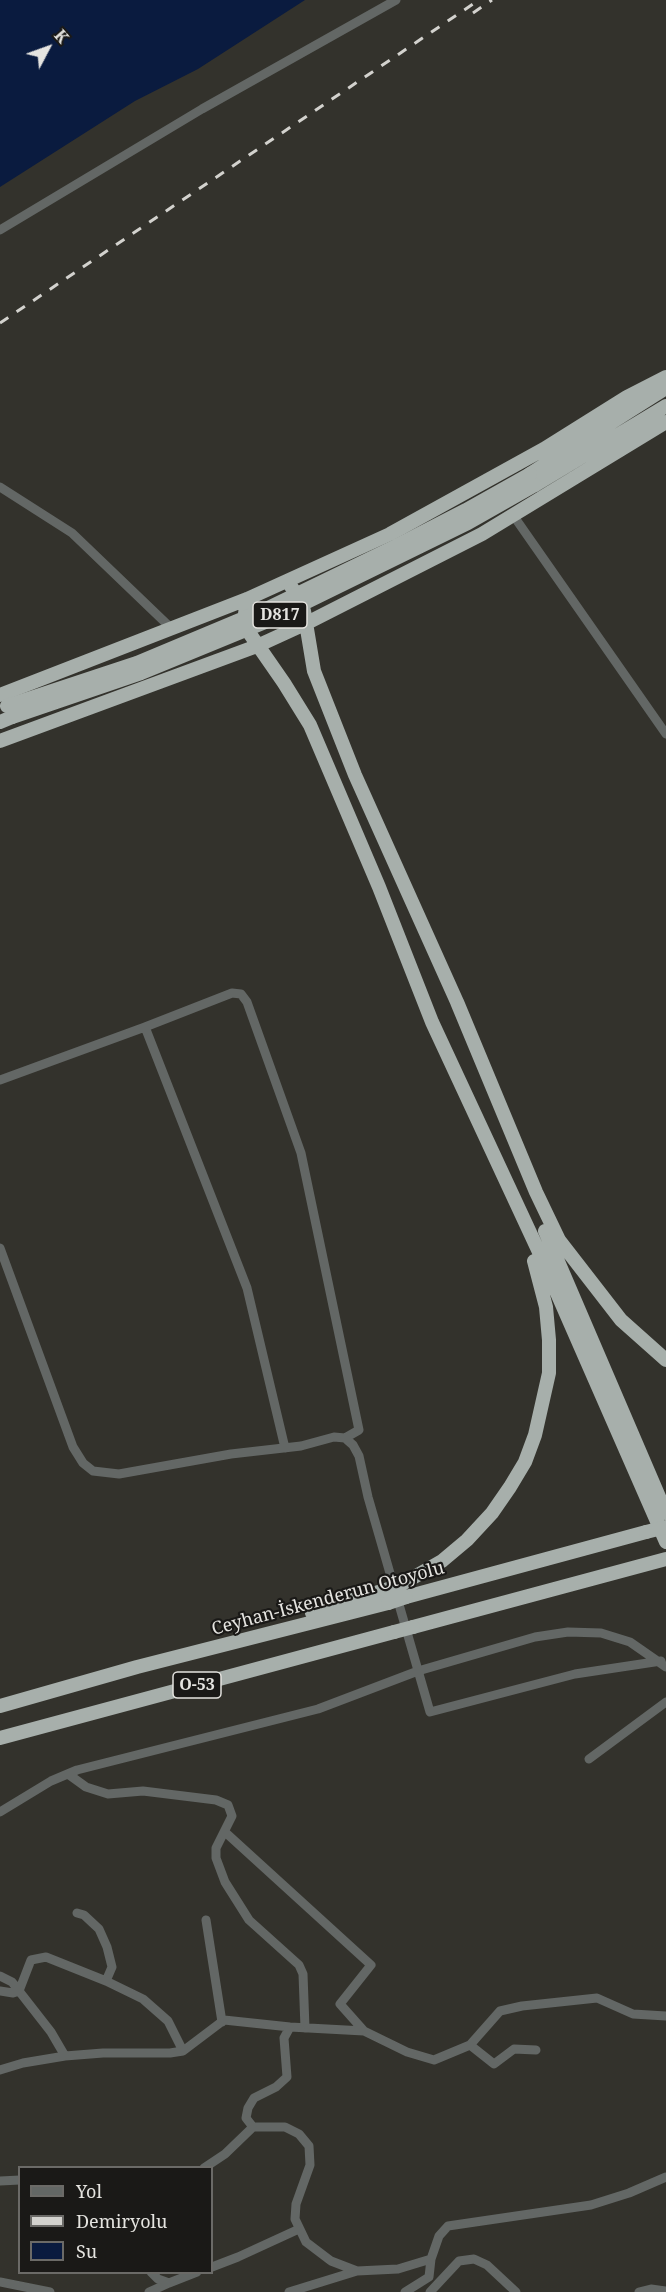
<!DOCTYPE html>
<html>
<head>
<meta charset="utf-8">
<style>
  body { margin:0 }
  #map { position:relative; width:666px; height:2292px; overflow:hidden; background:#33322c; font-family:"Noto Serif",serif }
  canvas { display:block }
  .legend { position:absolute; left:18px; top:2166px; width:195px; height:108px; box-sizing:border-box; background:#1a1917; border:2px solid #6b6a67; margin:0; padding:8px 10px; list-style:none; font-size:18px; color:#e5e4e0 }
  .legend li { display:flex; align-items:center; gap:12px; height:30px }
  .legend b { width:30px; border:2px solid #6b6a67 }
  .north { position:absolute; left:18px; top:18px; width:60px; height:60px; -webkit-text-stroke:4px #1a1917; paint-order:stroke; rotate:49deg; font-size:16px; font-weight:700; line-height:24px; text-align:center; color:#e5e4e0 }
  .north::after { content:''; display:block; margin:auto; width:21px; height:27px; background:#e5e4e0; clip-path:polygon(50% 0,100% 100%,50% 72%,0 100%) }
</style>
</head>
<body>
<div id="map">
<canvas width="666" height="2292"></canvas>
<ul class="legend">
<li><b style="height:8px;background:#636765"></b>Yol</li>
<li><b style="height:8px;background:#d3d2ce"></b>Demiryolu</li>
<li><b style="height:16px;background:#0a1b3f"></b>Su</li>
</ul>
<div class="north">K</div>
</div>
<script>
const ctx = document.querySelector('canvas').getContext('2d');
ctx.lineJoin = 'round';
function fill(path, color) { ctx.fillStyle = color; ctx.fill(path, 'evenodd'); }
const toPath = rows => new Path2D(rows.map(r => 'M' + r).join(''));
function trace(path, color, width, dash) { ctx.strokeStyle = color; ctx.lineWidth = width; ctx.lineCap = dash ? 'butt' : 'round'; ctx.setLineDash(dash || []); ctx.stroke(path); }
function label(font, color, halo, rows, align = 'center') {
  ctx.font = font + ' "Noto Serif",serif'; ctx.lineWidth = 4.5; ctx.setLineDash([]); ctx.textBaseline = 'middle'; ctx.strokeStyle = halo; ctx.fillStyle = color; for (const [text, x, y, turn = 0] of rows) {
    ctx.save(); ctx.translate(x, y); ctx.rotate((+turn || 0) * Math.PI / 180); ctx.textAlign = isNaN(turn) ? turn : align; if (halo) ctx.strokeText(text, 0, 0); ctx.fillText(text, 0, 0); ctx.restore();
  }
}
const water = toPath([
  [0,0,305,0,198,69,135,101,0,187]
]);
const minor = toPath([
  [0,230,202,109,396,0],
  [0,487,72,533,171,628],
  [513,515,666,734],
  [145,1027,247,1288,285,1448],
  [0,1080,145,1027,232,993,241,994,247,1002,301,1153,359,1430,345,1438],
  [0,1248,73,1447,83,1463,93,1471,119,1474,231,1454,301,1446,334,1437,345,1438,353,1445,359,1456,368,1497,430,1712,575,1674,661,1661],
  [589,1759,666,1702],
  [68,1774,86,1787,108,1794,143,1791,216,1800,228,1805,232,1816,216,1848,216,1858,225,1882,249,1920,299,1965,303,1974,305,2028],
  [0,1812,51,1781,77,1770,318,1709,418,1671,535,1637,568,1632,601,1633,630,1642,666,1667],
  [225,1832,371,1965,340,2004,364,2031],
  [77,1913,84,1915,99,1929,107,1947,112,1967,106,1981],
  [206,1920,222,2022],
  [0,1976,12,1982,51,2032,65,2056],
  [0,1991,13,1993,19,1991,31,1960,46,1957,106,1981,143,1999,168,2021,183,2051],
  [290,2027,284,2038,287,2077,276,2087,254,2098,248,2108,246,2118,253,2127,285,2127,299,2134,309,2146,310,2165,296,2204,295,2219,306,2242,331,2261,357,2271,398,2269,431,2259],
  [470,2045,494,2064,514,2049,536,2050],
  [0,2070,23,2063,65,2056,103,2053,170,2053,183,2051,224,2020,290,2027,364,2031,407,2052,434,2060,470,2045,500,2011,522,2006,597,1998,633,2014,666,2016],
  [204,2168,225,2154,253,2127],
  [0,2181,20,2180],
  [212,2267,238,2257,299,2229],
  [151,2272,158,2279,169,2283,197,2272],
  [0,2282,50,2292],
  [149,2292,169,2283],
  [289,2292,357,2271],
  [405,2292,429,2277,431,2259,439,2236,448,2226,591,2205,629,2193,666,2177],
  [430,2292,459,2261,474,2259,487,2265,516,2292],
  [639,2292,651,2289,666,2291]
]);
const highway = toPath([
  [530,474,666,388],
  [535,485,666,406],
  [287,581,295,592,304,611,314,671,355,775,457,1002,536,1192,559,1240,621,1320,666,1360],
  [247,599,245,614,250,634,284,683,310,725,379,887,432,1022,539,1252,666,1542],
  [0,695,247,599,390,534,544,449,627,397,666,377],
  [0,722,12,717],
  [0,741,257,646,305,624,482,534,666,422],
  [545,1231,666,1513],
  [402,1584,442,1561,467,1540,492,1513,510,1487,525,1462,535,1435,549,1373,549,1340,546,1307,534,1261],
  [406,1597,646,1532],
  [312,1613,385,1590],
  [413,1627,666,1559],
  [0,1706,137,1667,388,1603],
  [0,1738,394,1632]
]);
const rail = toPath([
  [473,13,492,0],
  [0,323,479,0]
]);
const highwayBridge = toPath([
  [7,706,137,663,266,609,396,546,466,510,530,474],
  [12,717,141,673,270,620,468,523,535,485],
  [646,1532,666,1527],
  [385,1590,402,1584],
  [388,1603,406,1597],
  [394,1632,413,1627]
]);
const shields = [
  [280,615,54],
  [197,1685,48]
];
const shieldNames = [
  ["D817",280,615],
  ["O-53",197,1685]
];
const streetNames = [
  ["Ceyhan-İskenderun Otoyolu",328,1599,-15]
];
fill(water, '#0a1b3f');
trace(minor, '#636765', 9);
trace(highway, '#a7afab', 14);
trace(rail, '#d3d2ce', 3, [10, 10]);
trace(highwayBridge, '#a7afab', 14);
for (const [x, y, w] of shields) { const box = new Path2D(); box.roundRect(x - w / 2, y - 13, w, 26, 4.5); ctx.fillStyle = '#1a1917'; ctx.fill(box); trace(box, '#e5e4e0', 1.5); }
label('bold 16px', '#e5e4e0', null, shieldNames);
label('18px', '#e5e4e0', '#1a1917', streetNames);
</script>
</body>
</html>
